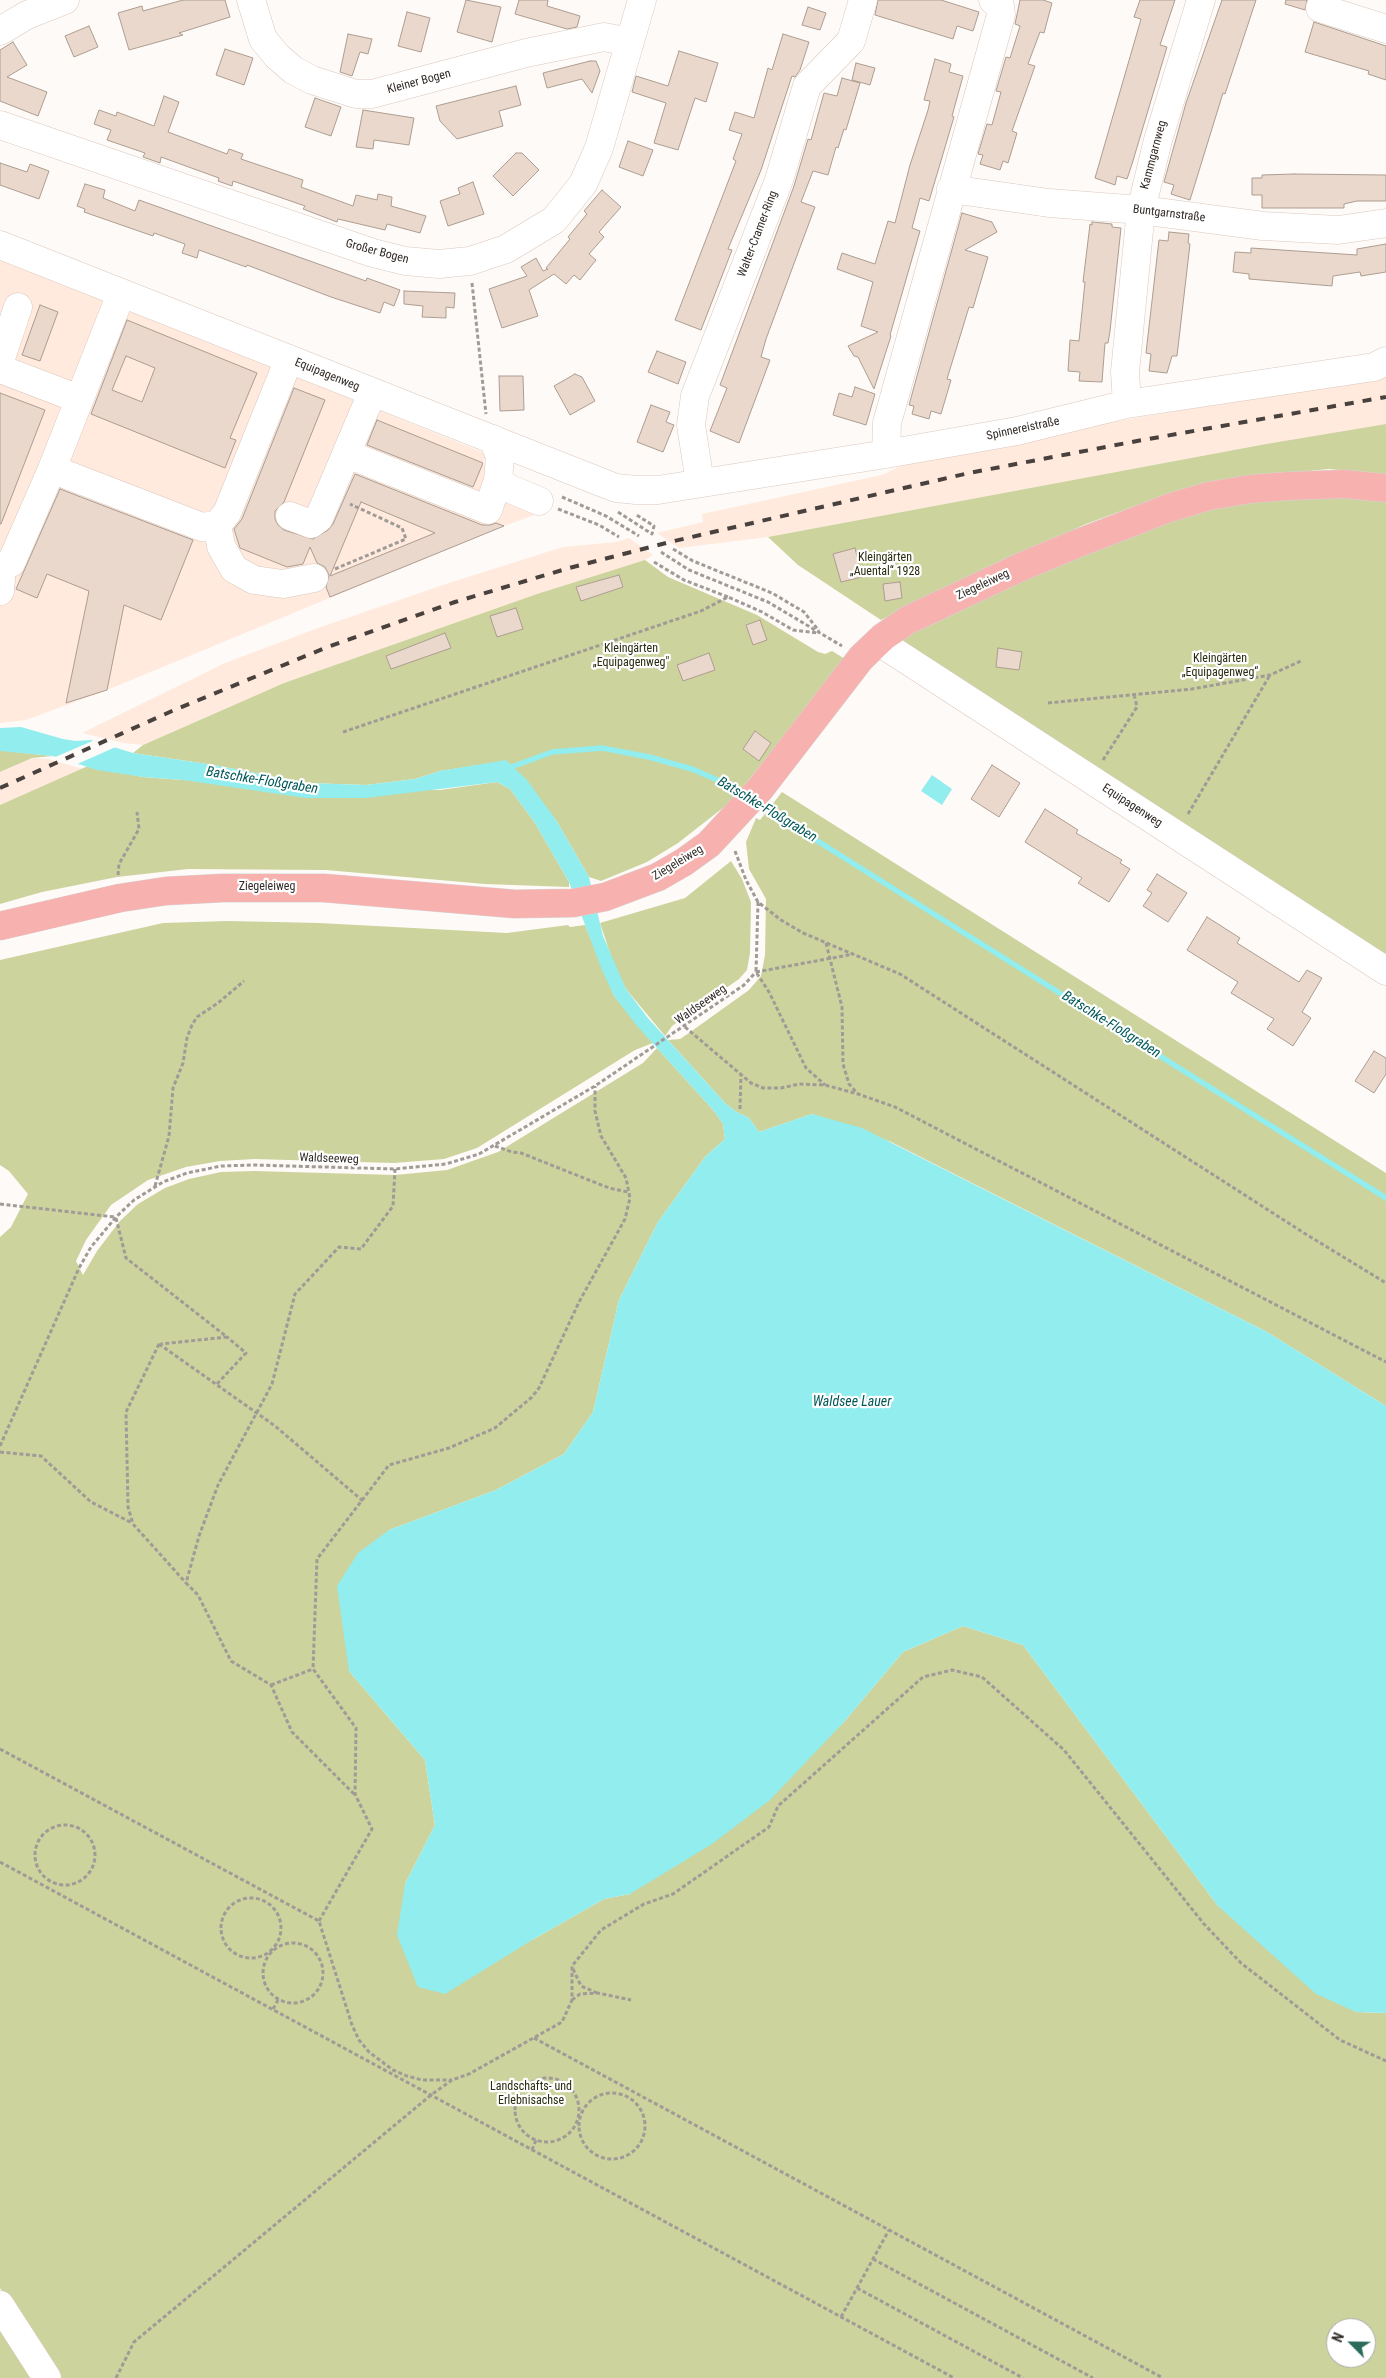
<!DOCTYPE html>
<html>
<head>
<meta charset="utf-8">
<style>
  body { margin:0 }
  #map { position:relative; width:1386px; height:2378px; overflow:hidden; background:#fefaf7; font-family:"Roboto Condensed",sans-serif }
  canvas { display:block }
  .north { position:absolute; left:1326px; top:2318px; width:50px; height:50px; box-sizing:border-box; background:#fff; border:1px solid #adaaa9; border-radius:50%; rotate:293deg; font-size:14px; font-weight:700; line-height:20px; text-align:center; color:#322b27 }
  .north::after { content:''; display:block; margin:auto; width:18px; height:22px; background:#2b6b5a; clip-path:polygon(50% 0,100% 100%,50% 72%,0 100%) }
</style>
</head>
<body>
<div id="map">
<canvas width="1386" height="2378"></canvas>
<div class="north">N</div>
</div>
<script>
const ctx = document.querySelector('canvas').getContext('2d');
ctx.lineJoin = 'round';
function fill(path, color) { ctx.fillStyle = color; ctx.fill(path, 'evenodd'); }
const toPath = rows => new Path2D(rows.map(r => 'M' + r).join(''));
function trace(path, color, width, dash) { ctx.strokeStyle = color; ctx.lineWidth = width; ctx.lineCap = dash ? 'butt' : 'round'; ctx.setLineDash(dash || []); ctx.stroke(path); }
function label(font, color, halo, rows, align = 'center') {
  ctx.font = font + ' "Roboto Condensed",sans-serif'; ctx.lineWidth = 4.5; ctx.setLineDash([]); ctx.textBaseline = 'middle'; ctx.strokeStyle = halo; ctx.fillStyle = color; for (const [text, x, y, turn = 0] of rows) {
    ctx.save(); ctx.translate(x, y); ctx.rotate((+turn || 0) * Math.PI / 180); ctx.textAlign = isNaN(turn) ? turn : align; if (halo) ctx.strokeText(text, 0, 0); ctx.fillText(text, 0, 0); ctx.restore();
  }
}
const built = toPath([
  [0,257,487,454,483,463,498,486,548,510,504,526,107,690,26,720,0,723],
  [1386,376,1386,424,1266,444,768,537,679,548,657,533,703,522,702,514,882,475,913,460,1135,418],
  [629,538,653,555,645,560,537,594,284,683,143,745,124,743,82,733,225,663,318,628,449,583,563,547,616,542],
  [32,758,48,759,83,769,0,805,0,772]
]);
const green = toPath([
  [1386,424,1386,475,1329,469,1239,478,1168,494,1086,524,881,620,798,565,768,537,1266,444],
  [1386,488,1386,971,911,661,892,630,1169,508],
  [645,560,668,577,757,615,818,652,825,654,832,651,845,659,733,800,678,843,647,862,601,881,589,877,556,820,506,761,440,771,415,779,366,785,307,783,214,765,133,753,143,745,284,683,537,594],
  [0,751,6,751,53,756,32,758,0,772],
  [88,766,143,777,183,780,440,790,497,782,510,789,535,823,569,882,569,887,485,884,326,870,188,869,117,877,42,892,0,904,0,805],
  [782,792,1386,1173,1386,1406,1267,1332,891,1142,812,1114,759,1132,749,1118,735,1111,725,1103,668,1040,680,1039,689,1033,749,990,761,976,765,955,766,899,749,869,746,842,756,818,760,820],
  [731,861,742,879,751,902,750,953,747,970,739,979,672,1026,665,1036,626,989,614,965,600,923,685,898],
  [228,921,319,923,507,933,568,925,570,927,585,925,614,996,653,1043,635,1050,477,1148,444,1159,394,1163,254,1159,220,1161,186,1167,148,1180,111,1205,86,1240,76,1261,83,1275,97,1251,120,1221,138,1204,165,1188,189,1179,221,1172,254,1171,395,1175,447,1170,498,1152,643,1063,657,1048,714,1111,723,1124,725,1139,705,1157,658,1222,619,1300,593,1412,564,1454,496,1490,389,1530,349,1671,425,1760,435,1825,405,1884,532,1940,604,1899,630,1894,843,1723,903,1652,963,1626,1023,1645,1218,1906,1356,2012,1386,2013,1386,2378,58,2378,0,2288,0,1237,11,1227,28,1194,9,1171,0,1165,0,960,163,923],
  [1336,2328,1366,2328,1366,2358,1336,2358],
  [0,2322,35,2378,0,2378]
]);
const water = toPath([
  [21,727,63,739,76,741,91,740,133,753,214,765,307,783,366,785,415,779,440,771,506,760,527,780,556,820,589,877,603,936,626,989,647,1017,725,1103,735,1111,749,1118,759,1132,812,1114,862,1128,1267,1332,1386,1406,1386,2013,1356,2012,1316,1994,1218,1906,1023,1645,963,1626,903,1652,843,1723,770,1800,712,1844,630,1894,604,1899,532,1940,445,1994,418,1987,397,1935,405,1884,435,1825,425,1760,349,1671,337,1586,358,1553,389,1530,496,1490,564,1454,593,1412,619,1300,658,1222,705,1157,725,1139,723,1124,714,1111,637,1026,614,996,602,970,569,882,535,823,510,789,497,782,366,798,306,798,183,780,143,777,97,770,53,756,0,751,0,728],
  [932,775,952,789,942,805,921,791]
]);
const pier = toPath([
  [97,739,118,746,75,765,53,758]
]);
const stream = toPath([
  [506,769,552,752,602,748,649,757,692,769,734,787,745,795],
  [757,803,1386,1198]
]);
const building = toPath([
  [183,0,225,0,230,17,179,33,183,35,129,50,118,13,142,6,143,11,183,0],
  [466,0,501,7,492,42,457,32,466,0],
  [519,0,548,0,547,6,580,16,577,27,567,29,515,14,519,0],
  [878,0,941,0,979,12,973,31,957,26,953,39,875,15,878,0],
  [1020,0,1043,0,1052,3,1044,33,1040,32,1028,64,1035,66,1012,131,1017,133,1008,163,1003,161,1000,170,980,164,983,155,978,154,987,124,992,125,1001,92,996,91,1006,57,1010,58,1020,26,1015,24,1020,0],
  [1140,0,1175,0,1160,45,1167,47,1132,164,1127,179,1117,176,1115,185,1095,178,1141,19,1134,17,1140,0],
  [1222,0,1256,0,1225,94,1223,93,1190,200,1171,194,1174,185,1164,182,1186,103,1222,0],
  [1286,0,1307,0,1305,10,1285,4,1286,0],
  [808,7,826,13,820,30,802,25,808,7],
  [407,12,430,18,421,52,398,46,407,12],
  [1314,22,1386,46,1386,80,1368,74,1369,71,1305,52,1314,22],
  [89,26,98,47,74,57,65,36,89,26],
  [348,34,372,39,368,54,360,52,352,76,340,72,348,34],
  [783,34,809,42,800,70,795,77,792,76,761,170,728,249,732,250,701,330,675,320,736,161,733,159,742,134,729,130,735,112,754,118,768,68,772,70,783,34],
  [13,42,27,65,7,77,47,92,38,116,0,101,0,50,13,42],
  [225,49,253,58,244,85,216,75,225,49],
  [679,51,718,63,706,102,695,98,678,150,654,143,666,103,632,92,636,76,668,86,679,51],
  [935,59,951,64,949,72,963,76,952,116,954,117,929,201,920,198,912,228,920,231,890,335,891,336,874,389,858,357,854,356,848,346,878,332,861,326,873,282,837,269,842,253,875,264,888,221,895,223,910,165,928,110,930,101,924,100,935,59],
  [590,61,596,61,600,71,592,93,582,79,547,88,543,73,590,61],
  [856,63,875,68,870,85,852,80,856,63],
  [842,78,860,83,846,130,844,129,838,148,836,147,828,175,813,171,801,202,815,207,766,339,761,357,770,360,739,443,710,431,727,388,720,385,794,186,808,139,811,140,824,93,837,96,842,78],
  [516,86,521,105,499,111,503,126,457,139,440,121,436,106,516,86],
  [164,96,179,102,168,132,227,154,229,149,243,154,241,159,303,180,301,187,353,206,356,195,377,200,378,194,392,197,391,206,426,216,420,233,387,224,385,230,338,219,337,222,303,209,305,206,233,181,232,186,218,181,219,178,161,157,160,163,143,157,145,153,107,140,111,130,94,124,99,110,116,116,117,112,154,126,164,96],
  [315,98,341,107,331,136,305,127,315,98],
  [363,110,414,118,409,145,374,140,373,149,356,147,363,110],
  [628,141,653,150,643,176,619,167,628,141],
  [516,153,522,153,539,170,513,196,493,176,516,153],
  [0,163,27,172,30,164,49,171,39,199,0,185,0,163],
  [1294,174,1386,175,1386,201,1357,201,1344,204,1344,208,1262,208,1262,195,1252,195,1252,178,1262,178,1262,175,1294,174],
  [473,182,484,214,448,226,440,201,460,194,458,188,473,182],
  [85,184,105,190,103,198,135,211,139,200,366,281,367,278,400,290,394,306,384,302,380,313,331,297,247,265,246,267,199,250,197,258,182,253,185,244,154,233,153,236,84,212,85,209,77,206,85,184],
  [602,190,621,207,599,232,604,237,589,254,596,260,580,280,574,275,566,284,554,274,529,290,538,316,502,328,489,289,527,276,521,267,536,258,543,271,548,269,546,268,570,239,568,237,587,214,584,211,602,190],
  [962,213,992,222,997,232,965,250,988,257,973,308,969,307,947,379,951,380,941,414,931,411,929,419,912,414,914,406,909,405,962,213],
  [1092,222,1112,224,1112,227,1121,228,1110,331,1108,343,1105,343,1102,382,1079,381,1080,372,1068,371,1070,340,1079,341,1085,282,1083,282,1090,224,1092,225,1092,222],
  [1169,232,1189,234,1188,243,1190,244,1177,356,1172,356,1167,373,1149,371,1151,354,1146,353,1159,240,1168,241,1169,232],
  [1386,244,1386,272,1361,276,1360,272,1333,276,1332,286,1249,279,1249,274,1233,272,1235,252,1251,253,1251,248,1357,255,1357,249,1386,244],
  [404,291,455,293,454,308,446,307,446,318,422,317,423,306,404,304,404,291],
  [40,305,58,312,40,361,22,355,40,305],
  [127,320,257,373,230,438,236,440,225,468,91,414,127,320],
  [126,356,155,368,142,402,112,390,126,356],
  [657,351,686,362,678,384,648,372,657,351],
  [575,374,582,377,595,401,570,415,554,386,575,374],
  [499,376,523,376,524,410,500,411,499,376],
  [855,387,875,394,866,425,833,415,839,393,852,397,855,387],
  [294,388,325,400,284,502,275,511,275,519,278,525,284,530,313,539,328,530,333,524,355,474,482,525,490,525,496,523,504,526,330,597,326,587,329,575,325,567,317,563,310,547,303,564,287,567,240,548,234,529,242,519,294,388],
  [361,502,380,510,435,533,330,576,361,502],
  [0,393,45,410,1,524,0,524,0,393],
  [651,405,670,412,666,422,674,425,663,452,637,442,651,405],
  [377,420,483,463,473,487,367,445,377,420],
  [60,489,193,540,161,620,124,605,107,690,66,703,89,591,47,574,37,598,16,589,60,489],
  [855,548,862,577,841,582,833,554,855,548],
  [619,575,623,587,581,601,576,587,619,575],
  [900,582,902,598,885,601,883,584,900,582],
  [516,608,523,629,497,637,490,616,516,608],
  [760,620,767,640,753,645,746,625,760,620],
  [445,633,451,648,391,669,386,656,445,633],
  [998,648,1022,652,1019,670,996,667,998,648],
  [709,653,715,670,683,681,677,665,709,653],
  [755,731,771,743,759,761,743,749,755,731],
  [992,765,1020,783,999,817,971,799,992,765],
  [1045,809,1078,830,1076,833,1122,860,1120,863,1130,869,1109,902,1078,883,1082,878,1025,842,1045,809],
  [1157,874,1187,893,1168,922,1143,906,1152,893,1147,890,1157,874],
  [1207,917,1240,938,1237,943,1299,982,1307,970,1322,978,1302,1012,1311,1018,1293,1046,1267,1029,1274,1019,1231,993,1238,982,1187,950,1207,917],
  [1374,1051,1386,1058,1386,1074,1374,1093,1355,1081,1374,1051]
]);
const path = toPath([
  [472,283,486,414],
  [562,497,606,516,639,536],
  [558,509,599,525,619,537],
  [618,512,652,534,654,526,635,514],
  [673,549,693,561,772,593,804,612,819,631],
  [661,552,689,570,768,602,842,646],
  [654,562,684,580,728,597],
  [335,569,406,539,402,528,350,504],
  [1048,703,1192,689,1270,675,1301,661],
  [343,732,701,611,728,597,762,612,793,630,818,633],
  [1103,760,1137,707,1134,694],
  [1188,814,1270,675],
  [735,851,746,880,758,902,781,920,803,933,900,974,1304,1233,1386,1283],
  [118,875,119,864,139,829,137,812],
  [758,902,756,972,769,992,806,1068,825,1085],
  [826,943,842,1007,843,1064,849,1084,858,1094,895,1107,1386,1362],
  [756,972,854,954],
  [685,1027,751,1083,763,1088,781,1088,799,1084,825,1085,858,1094],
  [740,1109,741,1075],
  [495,1146,512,1152,521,1153,609,1188,628,1192],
  [155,1186,169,1136,173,1088,183,1063,187,1038,192,1025,197,1017,218,1003,244,981],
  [0,1204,115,1217],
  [116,1218,126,1258,227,1337,161,1344],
  [159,1344,126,1412,128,1507,133,1524,186,1583],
  [159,1344,275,1426,363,1501],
  [217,1384,246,1353,227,1337],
  [0,1446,79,1268,91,1247,116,1217,134,1200,163,1182,187,1173,221,1166,254,1165,395,1169,446,1164,479,1154,595,1086,744,985,756,972],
  [0,1452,41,1456,91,1502,132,1523],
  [271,1685,313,1669],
  [0,1749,319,1921,352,2025,359,2040,369,2052,393,2070,407,2076,422,2080,452,2080],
  [354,1794,292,1732,271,1685,231,1661,198,1595,186,1583,199,1536,218,1485,272,1384,295,1294,339,1247,361,1249,393,1206,395,1169],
  '35 1855a30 30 0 1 1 60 0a30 30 0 1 1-60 0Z',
  [0,1862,954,2378],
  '221 1928a30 30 0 1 1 60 0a30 30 0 1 1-60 0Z',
  [319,1921,372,1829,355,1794,356,1728,313,1669,317,1559,389,1465,449,1448,495,1428,532,1397,539,1388,579,1302,625,1219,630,1198,626,1178,601,1136,595,1111,595,1086],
  '263 1973a30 30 0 1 1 60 0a30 30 0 1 1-60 0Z',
  [573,1969,581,1986,597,1993],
  [572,2000,580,1994,598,1993,631,2000],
  [273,2009,278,2000],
  [534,2038,1163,2378],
  '515 2110a32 32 0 1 1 64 0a32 32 0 1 1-64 0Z',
  '579 2126a33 33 0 1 1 66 0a33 33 0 1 1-66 0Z',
  [532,2150,536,2140],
  [873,2259,1093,2378],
  [857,2288,1023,2378],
  [841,2317,889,2230],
  [116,2378,134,2342,431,2095,452,2080,469,2074,562,2022,572,2000,572,1966,601,1930,644,1904,673,1894,769,1827,778,1806,923,1677,952,1670,982,1677,1064,1750,1204,1924,1241,1963,1340,2040,1386,2061]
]);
const minor = toPath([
  [251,0,263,39,277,56,293,70,312,80,356,94,372,94,526,53,604,37,630,42],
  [1320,8,1386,29],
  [0,31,27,15,65,0],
  [0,125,373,253,405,261,439,264,470,261,506,249,554,220,583,184,599,148,642,0],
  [951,189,1049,203,1141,210,1263,226,1338,230,1386,223],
  [0,245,598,481,616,488,636,490,658,490,886,454,1017,431,1127,404,1374,367,1386,361],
  [121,294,52,469,62,473,202,527,217,525,227,513,289,359],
  [18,307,1,358,3,370,79,399],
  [1127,404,1125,372,1141,210,1158,140,1201,0],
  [347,454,488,510,498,480,500,457,493,439],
  [886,454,887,423,1001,15,1000,6,993,0],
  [498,480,508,488,539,501],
  [700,483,691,425,695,396,779,180,807,86,851,41,863,0],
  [290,516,311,524,319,518,372,393],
  [217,525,221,546,234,569,254,580,283,584,314,578],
  [0,566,11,563,52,469],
  [0,591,2,566],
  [883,637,887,647,1386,971],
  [0,2305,47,2378]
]);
const major = toPath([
  [0,926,120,898,166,891,222,888,324,888,515,904,573,903,605,897,658,877,684,862,709,844,760,789,861,658,883,637,908,620,1023,566,1076,544,1169,508,1209,496,1250,489,1289,486,1344,484,1386,488]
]);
const rail = toPath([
  [0,788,172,711,325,648,455,602,569,568,670,542,969,473,1137,441,1386,397]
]);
const streetNames = [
  ["Kleiner Bogen",419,82,-15],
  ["Kammgarnweg",1154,155,-75],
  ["Buntgarnstraße",1169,214,7],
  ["Walter-Cramer-Ring",758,234,-69],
  ["Großer Bogen",377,252,15],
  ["Equipagenweg",327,375,22],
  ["Spinnereistraße",1023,429,-12],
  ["Ziegeleiweg",983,585,-25],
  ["Equipagenweg",1132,806,33],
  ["Ziegeleiweg",678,863,-31],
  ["Ziegeleiweg",267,887],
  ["Waldseeweg",701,1005,-35],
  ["Waldseeweg",329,1159,2]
];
const parkNames = [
  ["Kleingärten",885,558],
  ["„Auental“ 1928",885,572],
  ["Kleingärten",631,649],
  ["„Equipagenweg\"",631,663],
  ["Kleingärten",1220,659],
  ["„Equipagenweg“",1220,673],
  ["Landschafts- und",531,2087],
  ["Erlebnisachse",531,2101]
];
const waterNames = [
  ["Batschke‐Floßgraben",262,781,9],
  ["Batschke‐Floßgraben",767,810,31],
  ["Batschke‐Floßgraben",1111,1025,32],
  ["Waldsee Lauer",852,1402]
];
fill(built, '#ffeadd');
fill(green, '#ccd39d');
fill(water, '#92edee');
fill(pier, '#fefaf7');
trace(stream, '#92edee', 5.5);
fill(building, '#e9d8cb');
trace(building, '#ad9d91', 1);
trace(minor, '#dbc8bd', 29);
trace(major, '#d6d5d4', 29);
trace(path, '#a09b97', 3, [4, 2.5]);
trace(minor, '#fff', 28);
trace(major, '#f7b2af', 28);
trace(rail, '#48413d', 4, [9, 9]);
label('12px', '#322b27', '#fff', streetNames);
label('12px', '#292b0e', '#fff', parkNames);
label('italic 14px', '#005758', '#fff', waterNames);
</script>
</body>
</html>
